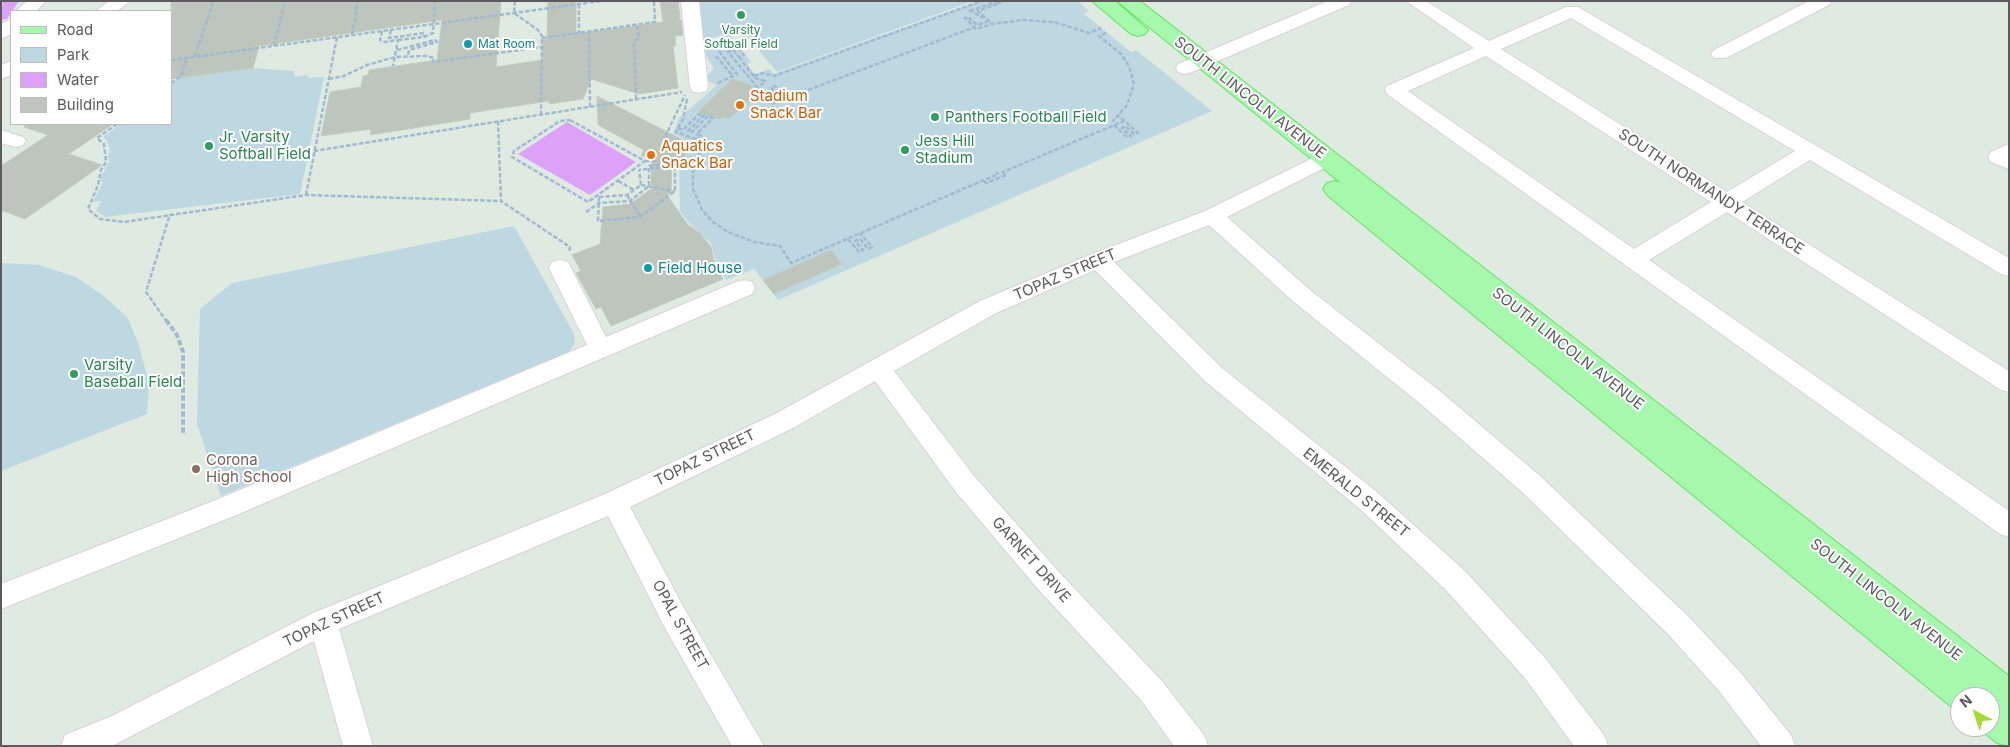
<!DOCTYPE html>
<html>
<head>
<meta charset="utf-8">
<style>
  body { margin:0 }
  #map { position:relative; width:2010px; height:747px; overflow:hidden; background:#dfeae0; font-family:Inter,sans-serif }
  canvas { display:block }
  .frame { position:absolute; inset:0; border:2px solid #5e585f; pointer-events:none }
  .legend { position:absolute; left:10px; top:10px; width:162px; height:115px; box-sizing:border-box; background:#fff; border:1px solid #bfbcbf; margin:0; padding:6px 9px; list-style:none; font-size:15px; color:#5e585f }
  .legend li { display:flex; align-items:center; gap:10px; height:25px }
  .legend b { width:25px; border:1px solid #bfbcbf }
  .north { position:absolute; left:1950px; top:687px; width:50px; height:50px; box-sizing:border-box; background:#fff; border:1px solid #bfbcbf; border-radius:50%; rotate:320deg; font-size:14px; font-weight:700; line-height:20px; text-align:center; color:#5e585f }
  .north::after { content:''; display:block; margin:auto; width:18px; height:22px; background:#a6db35; clip-path:polygon(50% 0,100% 100%,50% 72%,0 100%) }
</style>
</head>
<body>
<div id="map">
<canvas width="2010" height="747"></canvas>
<div class="frame"></div>
<ul class="legend">
<li><b style="height:6px;background:#a6f8ad"></b>Road</li>
<li><b style="height:14px;background:#bdd8e1"></b>Park</li>
<li><b style="height:14px;background:#dca2f8"></b>Water</li>
<li><b style="height:14px;background:#bdc5bc"></b>Building</li>
</ul>
<div class="north">N</div>
</div>
<script>
const ctx = document.querySelector('canvas').getContext('2d');
ctx.lineJoin = 'round';
function fill(path, color) { ctx.fillStyle = color; ctx.fill(path, 'evenodd'); }
const toPath = rows => new Path2D(rows.map(r => 'M' + r).join(''));
function trace(path, color, width, dash) { ctx.strokeStyle = color; ctx.lineWidth = width; ctx.lineCap = dash ? 'butt' : 'round'; ctx.setLineDash(dash || []); ctx.stroke(path); }
function label(font, color, halo, rows, align = 'center') {
  ctx.font = font + ' Inter,sans-serif'; ctx.lineWidth = 4; ctx.setLineDash([]); ctx.textBaseline = 'middle'; ctx.strokeStyle = halo; ctx.fillStyle = color; for (const [text, x, y, turn = 0] of rows) {
    ctx.save(); ctx.translate(x, y); ctx.rotate((+turn || 0) * Math.PI / 180); ctx.textAlign = isNaN(turn) ? turn : align; if (halo) ctx.strokeText(text, 0, 0); ctx.fillText(text, 0, 0); ctx.restore();
  }
}
const green = toPath([
  [699,1,973,1,777,72,741,29,703,41],
  [978,1,1077,1,1089,11,1084,14,1131,52,1136,50,1212,111,778,300,754,269,726,280,717,265,711,243,689,223,680,211,679,158,684,158,691,143,673,133,679,118,717,85,703,79,714,69,703,51,705,45,729,34,751,62,747,64,755,74,770,69,774,74],
  [253,68,294,71,295,77,307,75,308,78,324,77,300,194,105,217,96,211,101,201,93,202,103,182,101,182,101,176,110,160,107,158,110,150,107,141,103,137,120,124,171,124,171,84,180,78],
  [514,226,574,334,575,343,569,352,221,496,197,424,200,309,232,283],
  [1,263,39,265,76,277,104,296,128,318,139,346,149,383,147,414,1,471]
]);
const water = toPath([
  [567,122,636,162,590,195,518,154]
]);
const canal = toPath([
  [3,1,19,1,7,19,1,20,3,1]
]);
const building = toPath([
  [171,1,501,1,496,67,542,60,543,40,547,39,548,1,576,1,576,34,663,22,660,1,678,1,680,18,678,20,681,20,683,35,675,36,676,46,673,46,678,88,639,94,591,79,583,99,549,104,549,101,470,113,470,119,370,135,371,129,321,136,330,92,361,87,363,76,368,75,369,70,437,60,442,20,259,46,253,68,171,79,171,1],
  [732,79,754,86,751,88,757,90,745,105,729,119,723,117,720,119,698,112,732,79],
  [597,96,689,143,684,158,672,157,671,192,667,195,688,225,700,233,711,247,715,265,723,279,611,326,601,307,596,309,576,273,581,271,572,255,600,244,603,207,630,204,651,189,652,157,641,156,644,150,598,125,597,96],
  [25,124,113,124,69,154,102,165,25,219,1,210,1,166,48,135,24,127,25,124],
  [831,250,842,264,774,294,763,280,831,250]
]);
const pathFar1 = toPath([
  [515,1,514,13,538,30,542,36,541,114],
  [579,4,579,33],
  [969,10,983,18],
  [970,11,998,1],
  [989,21,977,25,968,17,965,18,976,29,992,24,1022,20,1054,22,1089,33,1101,28],
  [990,22,978,11,1000,3,998,1],
  [391,30,389,38,424,33,424,37],
  [382,31,380,40,385,42,398,40,393,66],
  [589,31,590,107],
  [1106,33,1099,36,1121,54,1129,66,1134,84,1127,105,1112,122],
  [352,35,358,1],
  [542,38,655,22,654,1],
  [398,40,424,37,433,33,435,1],
  [724,43,731,51],
  [274,46,285,1],
  [397,50,435,40,437,42,409,50,408,56],
  [195,56,213,3],
  [716,56,732,75],
  [739,57,755,78,765,81,758,88],
  [171,60,601,1],
  [754,76,763,73,774,76,982,1],
  [329,79,344,76,367,65,395,57,426,56,434,58,433,62,542,47],
  [171,83,181,76,187,57],
  [718,83,737,74,715,46,732,40,744,55,739,57,733,50,728,52,771,104,975,27],
  [636,99,634,42,639,38,637,25],
  [687,99,683,119,676,132,707,143,699,154,693,172,693,189,702,210,713,222,728,232,754,242,780,246,791,263,998,174,996,172],
  [768,101,779,97,771,88,775,86,785,99],
  [570,120,645,161,588,202,512,157,514,151,560,121,570,120],
  [498,121,501,201,570,247,569,253],
  [117,124,97,138,104,144,106,162,101,170,98,185,88,209,100,219,124,222,306,195,501,201],
  [1114,125,1127,137,1131,136,1122,128,1125,126,1134,134,1138,133,1119,116],
  [678,128,683,130,699,114,704,115,688,131,692,132,708,116,713,118,697,134,701,136,697,139],
  [665,137,685,95],
  [314,151,682,92],
  [645,161,675,160],
  [618,181,634,190],
  [984,181,986,183,1006,175,1003,172,1124,121],
  [641,185,675,191],
  [306,195,337,37],
  [627,195,640,216],
  [599,197,598,221,640,217,675,191,675,166,639,170],
  [599,197,627,195,641,185,639,170],
  [586,212,599,203,630,201,649,186,649,166,675,163,675,160],
  [848,239,859,252,863,250,855,241,860,239,868,249,872,247,860,233],
  [167,322,146,292,170,214]
]);
const path = toPath([
  [166,320,177,335,183,352,183,433]
]);
const minor = toPath([
  [27,1,46,1,36,11,16,11,27,1],
  [109,1,130,1,117,11,96,11,109,1],
  [681,1,699,1,708,87,706,91,699,93,692,91,690,87,681,1],
  [1328,1,1351,1,1349,5,1192,72,1185,74,1178,72,1176,68,1178,64,1328,1],
  [1406,1,1426,1,1489,41,1566,7,1578,7,2009,258,2009,276,2001,274,1810,160,1742,202,2009,371,2009,392,2001,390,1727,212,1649,260,2009,511,2009,537,2000,534,1387,94,1385,90,1387,86,1474,48,1406,1],
  [1571,18,1795,151,1727,192,1501,49,1571,18],
  [1486,56,1711,202,1634,249,1408,91,1486,56],
  [1809,1,1831,1,1829,5,1726,58,1714,58,1711,54,1714,50,1809,1],
  [11,19,11,34,1,39,1,24,11,19],
  [11,61,11,75,1,79,1,65,11,61],
  [1,130,23,137,26,141,23,145,16,147,1,143,1,130],
  [2009,144,2009,169,1991,162,1988,157,1991,152,2009,144],
  [1327,151,1334,153,1337,158,1334,163,1227,217,1310,290,1441,392,1539,475,1688,616,1740,672,1791,735,1795,746,1761,746,1720,692,1668,634,1521,491,1423,406,1294,302,1209,225,1114,262,1222,368,1378,493,1465,571,1545,658,1604,735,1608,746,1574,746,1525,678,1445,589,1360,509,1206,382,1095,270,996,313,894,371,974,476,1058,571,1161,680,1204,735,1208,746,1174,746,1141,700,1038,589,956,492,875,381,793,428,630,507,685,610,764,746,732,746,665,628,608,516,339,629,373,746,343,746,314,641,112,746,61,746,65,735,112,716,313,613,605,494,775,414,980,301,1090,255,1205,211,1327,151],
  [560,260,568,262,606,337,736,282,744,280,752,282,755,288,752,294,234,516,1,609,1,584,216,500,587,345,549,268,552,262,560,260]
]);
const major = toPath([
  [1092,1,1115,1,1148,30,1145,34,1138,36,1131,34,1092,1],
  [1117,1,1140,1,2009,676,2009,746,1997,743,1977,727,1990,727,1990,697,1960,697,1960,711,1954,709,1327,195,1323,189,1327,183,1335,181,1341,183,1117,1]
]);
const markers = [
  [741,15,5,"#2e9e5b"],
  [468,44,5,"#0f9aa8"],
  [740,105,5,"#e8710a"],
  [935,117,5,"#2e9e5b"],
  [209,146,5,"#2e9e5b"],
  [905,150,5,"#2e9e5b"],
  [651,155,5,"#e8710a"],
  [648,268,5,"#0f9aa8"],
  [74,374,5,"#2e9e5b"],
  [196,469,5,"#8d6e63"]
];
const farLeisurenames = [
  ["Varsity",741,30],
  ["Softball Field",741,44]
];
const farCulturenames = [
  ["Mat Room",478,44]
];
const foodNames = [
  ["Stadium",750,96],
  ["Snack Bar",750,113],
  ["Aquatics",661,146],
  ["Snack Bar",661,163]
];
const streetNames = [
  ["SOUTH LINCOLN AVENUE",1250,98,38],
  ["SOUTH NORMANDY TERRACE",1711,192,33],
  ["TOPAZ STREET",1065,275,-23],
  ["SOUTH LINCOLN AVENUE",1568,349,38],
  ["TOPAZ STREET",705,458,-26],
  ["EMERALD STREET",1356,493,39],
  ["GARNET DRIVE",1031,560,48],
  ["SOUTH LINCOLN AVENUE",1886,600,38],
  ["TOPAZ STREET",334,620,-25],
  ["OPAL STREET",680,625,61]
];
const leisureNames = [
  ["Panthers Football Field",945,117],
  ["Jr. Varsity",219,137],
  ["Softball Field",219,154],
  ["Jess Hill",915,141],
  ["Stadium",915,158],
  ["Varsity",84,365],
  ["Baseball Field",84,382]
];
const cultureNames = [
  ["Field House",658,268]
];
const educationNames = [
  ["Corona",206,460],
  ["High School",206,477]
];
fill(green, '#bdd8e1');
fill(water, '#dca2f8');
fill(canal, '#dca2f8');
fill(building, '#bdc5bc');
trace(building, '#c0cebe', 1);
trace(minor, '#d8d2d9', 2);
trace(major, '#63e65d', 2);
trace(pathFar1, '#a1b9d2', 2.5, [4.5, 2]);
trace(path, '#a1b9d2', 4, [5.5, 2.5]);
fill(minor, '#fff');
fill(major, '#a6f8ad');
for (const [x, y, r, color] of markers) { const dot = new Path2D(); dot.arc(x, y, r, 0, 2 * Math.PI); ctx.fillStyle = color; ctx.fill(dot); trace(dot, '#fff', 2); }
label('12px', '#27864d', '#fff', farLeisurenames);
label('12px', '#0d838f', '#fff', farCulturenames, 'left');
label('15px', '#c56008', '#fff', foodNames, 'left');
label('15px', '#5e585f', '#fff', streetNames);
label('15px', '#27864d', '#fff', leisureNames, 'left');
label('15px', '#0d838f', '#fff', cultureNames, 'left');
label('15px', '#785e54', '#fff', educationNames, 'left');
</script>
</body>
</html>
